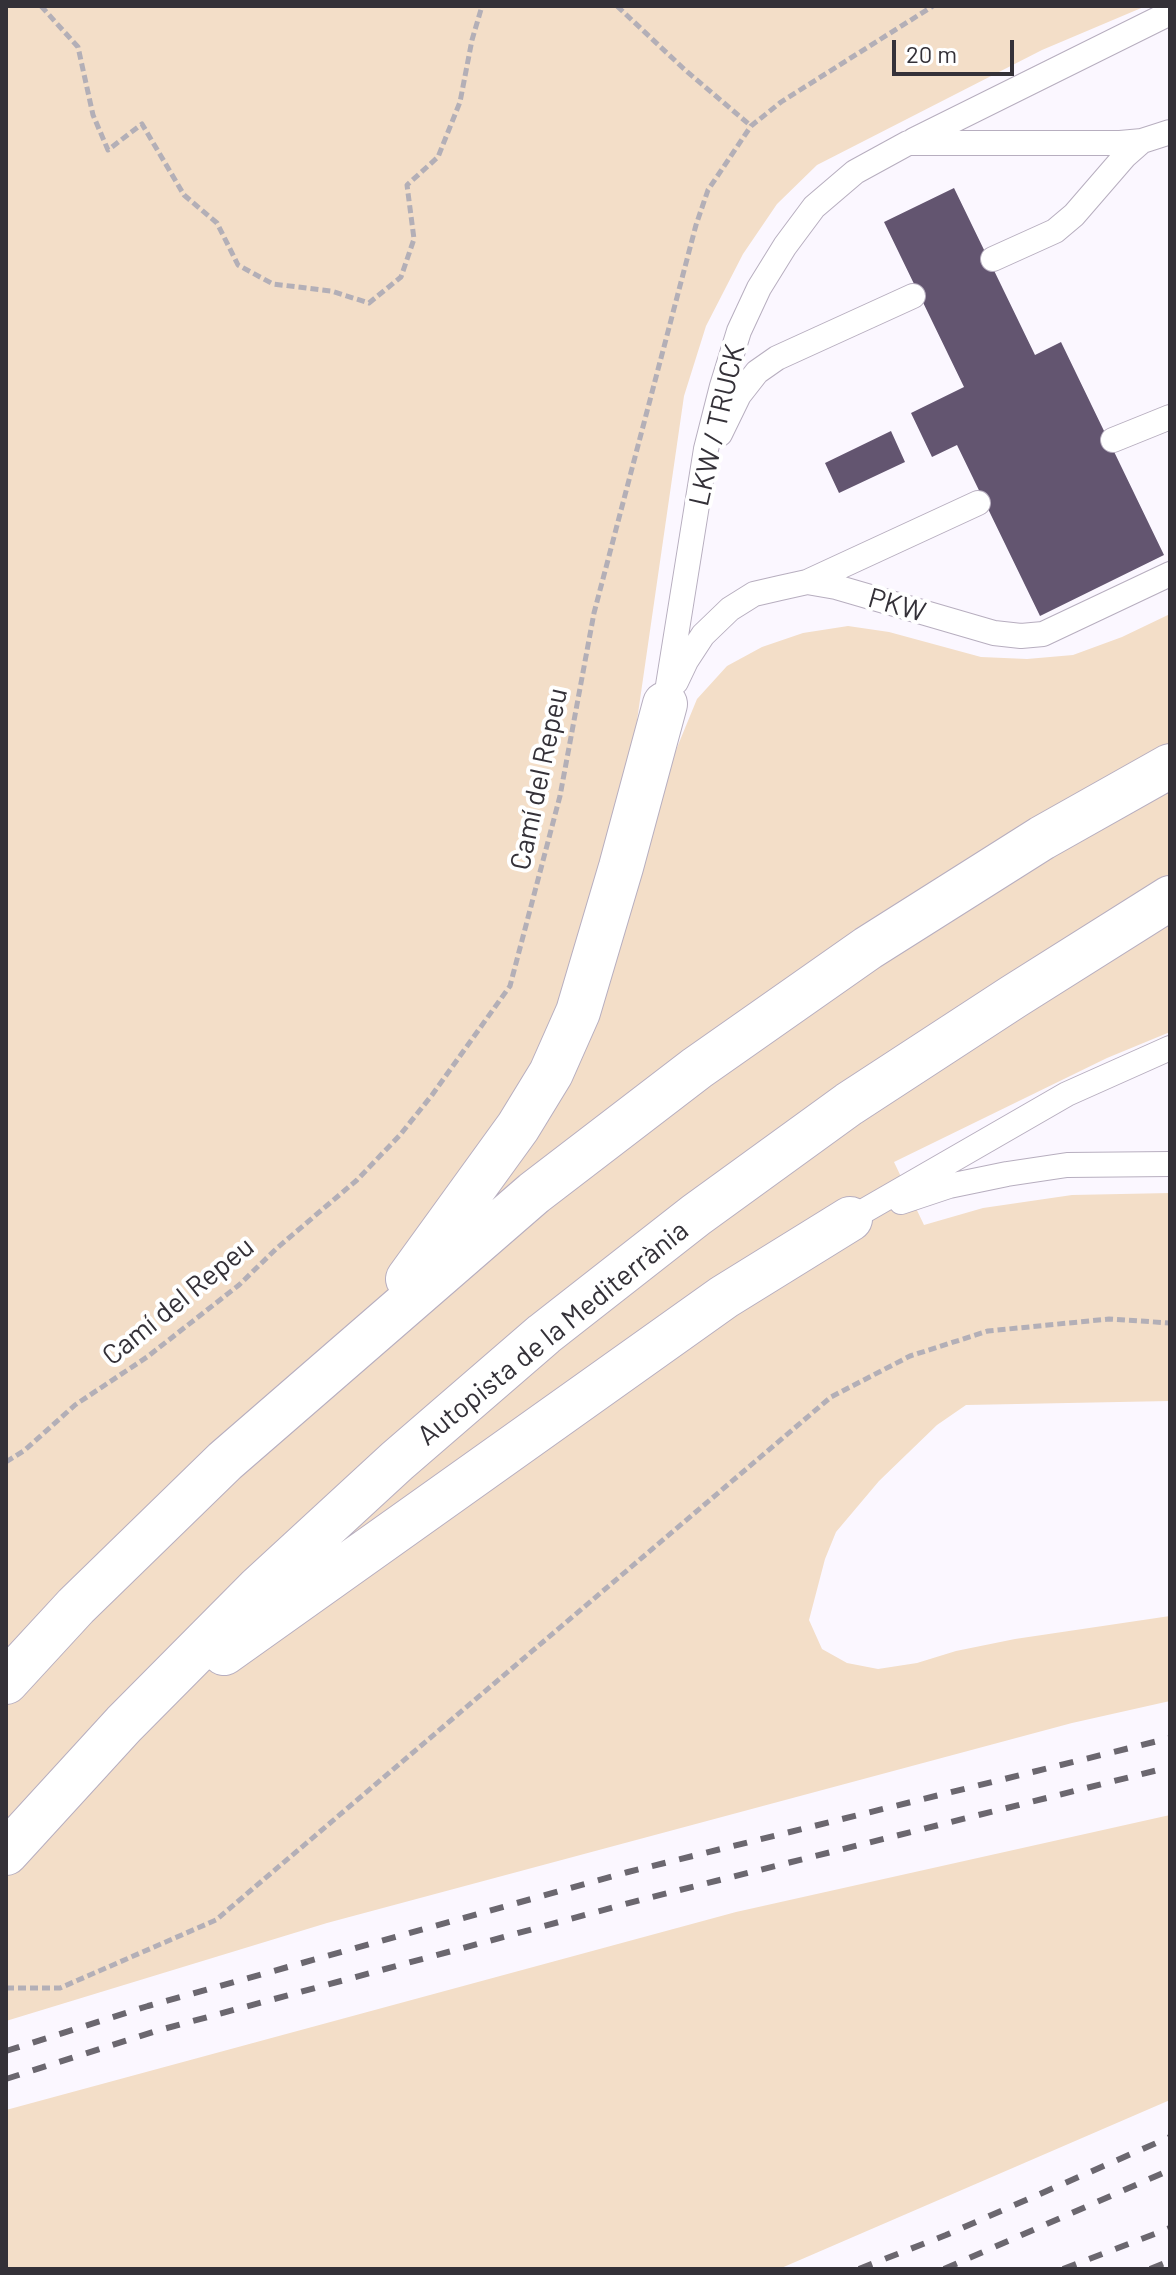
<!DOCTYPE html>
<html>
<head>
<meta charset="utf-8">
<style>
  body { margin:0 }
  #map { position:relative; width:1176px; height:2275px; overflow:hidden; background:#fbf7ff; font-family:Barlow,sans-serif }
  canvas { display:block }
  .frame { position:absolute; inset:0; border:8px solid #343138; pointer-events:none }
  .scale { position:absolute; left:892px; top:40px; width:122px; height:36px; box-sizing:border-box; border:4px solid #343138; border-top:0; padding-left:10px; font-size:24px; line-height:28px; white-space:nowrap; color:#343138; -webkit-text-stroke:6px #fff; paint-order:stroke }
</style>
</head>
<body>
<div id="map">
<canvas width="1176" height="2275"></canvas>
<div class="frame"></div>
<div class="scale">20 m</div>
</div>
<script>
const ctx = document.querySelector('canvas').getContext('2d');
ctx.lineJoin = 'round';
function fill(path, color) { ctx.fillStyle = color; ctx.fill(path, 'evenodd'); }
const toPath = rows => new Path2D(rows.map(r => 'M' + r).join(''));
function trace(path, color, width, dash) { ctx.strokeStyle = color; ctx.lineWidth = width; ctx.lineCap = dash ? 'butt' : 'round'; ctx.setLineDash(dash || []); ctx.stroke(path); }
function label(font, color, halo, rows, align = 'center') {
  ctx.font = font + ' Barlow,sans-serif'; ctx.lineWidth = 8; ctx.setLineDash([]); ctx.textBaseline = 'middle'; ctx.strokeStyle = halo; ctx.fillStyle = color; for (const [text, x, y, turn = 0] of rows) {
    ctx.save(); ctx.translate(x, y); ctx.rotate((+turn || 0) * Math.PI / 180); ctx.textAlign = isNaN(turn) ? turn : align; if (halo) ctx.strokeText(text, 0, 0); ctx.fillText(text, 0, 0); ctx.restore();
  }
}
const green = toPath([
  [6,6,1146,6,1042,50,817,165,777,204,743,254,706,326,684,396,634,741,676,750,697,699,727,666,762,647,803,633,848,626,889,632,981,657,1027,659,1073,655,1122,637,1170,614,1170,1032,1107,1058,894,1162,924,1225,983,1208,1072,1195,1170,1193,1170,1401,966,1405,937,1425,879,1481,836,1532,825,1559,809,1620,822,1649,847,1663,878,1669,917,1663,956,1651,1015,1639,1170,1616,1170,1701,1072,1723,327,1923,6,2021],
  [1170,1815,1170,2100,779,2269,6,2269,6,2110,736,1912]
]);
const building = toPath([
  [954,188,1035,355,1061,342,1164,555,1040,616,957,445,932,457,911,413,964,387,884,222],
  [891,431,905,462,839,493,825,463]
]);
const path = toPath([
  [41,6,78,47,93,115,108,150,142,124,184,195,217,223,238,265,273,284,331,291,369,303,401,277,414,239,407,185,438,157,460,102,472,40,482,6],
  [617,6,684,69,751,126],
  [6,1462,25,1450,75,1405,147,1357,239,1285,277,1248,357,1180,400,1135,432,1095,510,986,560,796,594,613,696,225,708,190,751,126,781,102,933,6],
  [6,1988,60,1988,216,1920,831,1397,910,1356,988,1331,1109,1319,1170,1323]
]);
const lane = toPath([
  [914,140,1170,13],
  [993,259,1055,231,1074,215,1125,156,1142,141],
  [720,434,739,395,757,372,777,358,913,296],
  [1113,440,1170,417],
  [807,582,978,503],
  [676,682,686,661,703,635,730,609,754,594,780,588,807,582,836,587,994,633,1021,636,1043,634,1170,574],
  [665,704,706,449,722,386,739,331,759,288,785,246,814,207,855,172,908,143,1120,143,1142,141,1170,132],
  [901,1202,949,1186,1007,1174,1067,1165,1170,1164],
  [850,1219,1067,1094,1170,1048]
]);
const highway = toPath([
  [408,1279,518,1127,551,1073,578,1012,621,867,665,704],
  [224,1653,724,1297,850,1219],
  [6,1682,76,1606,225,1461,534,1193,697,1068,868,948,1042,838,1170,766],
  [6,1853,124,1724,258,1589,397,1461,544,1334,696,1215,849,1104,1013,997,1170,898]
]);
const rail = toPath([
  [6,2051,148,2006,628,1872,1170,1738],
  [6,2079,156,2031,644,1899,1170,1767],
  [859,2269,946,2235,1170,2137],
  [944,2269,1170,2170],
  [1063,2269,1170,2228],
  [1150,2269,1170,2261]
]);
const streetNames = [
  ["LKW / TRUCK",717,425,-77],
  ["PKW",897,605,16],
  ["Camí del Repeu",539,779,-78],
  ["Camí del Repeu",178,1301,-39],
  ["Autopista de la Mediterrània",553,1333,-39]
];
fill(green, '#f3dec8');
fill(building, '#635570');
trace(lane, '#b7aebf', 26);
trace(highway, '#b7aebf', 46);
trace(path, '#b3afb7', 5, [8, 4]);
trace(lane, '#fff', 24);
trace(highway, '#fff', 44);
trace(rail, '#6b676f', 6, [14, 14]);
label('28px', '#343138', '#fff', streetNames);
</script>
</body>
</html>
